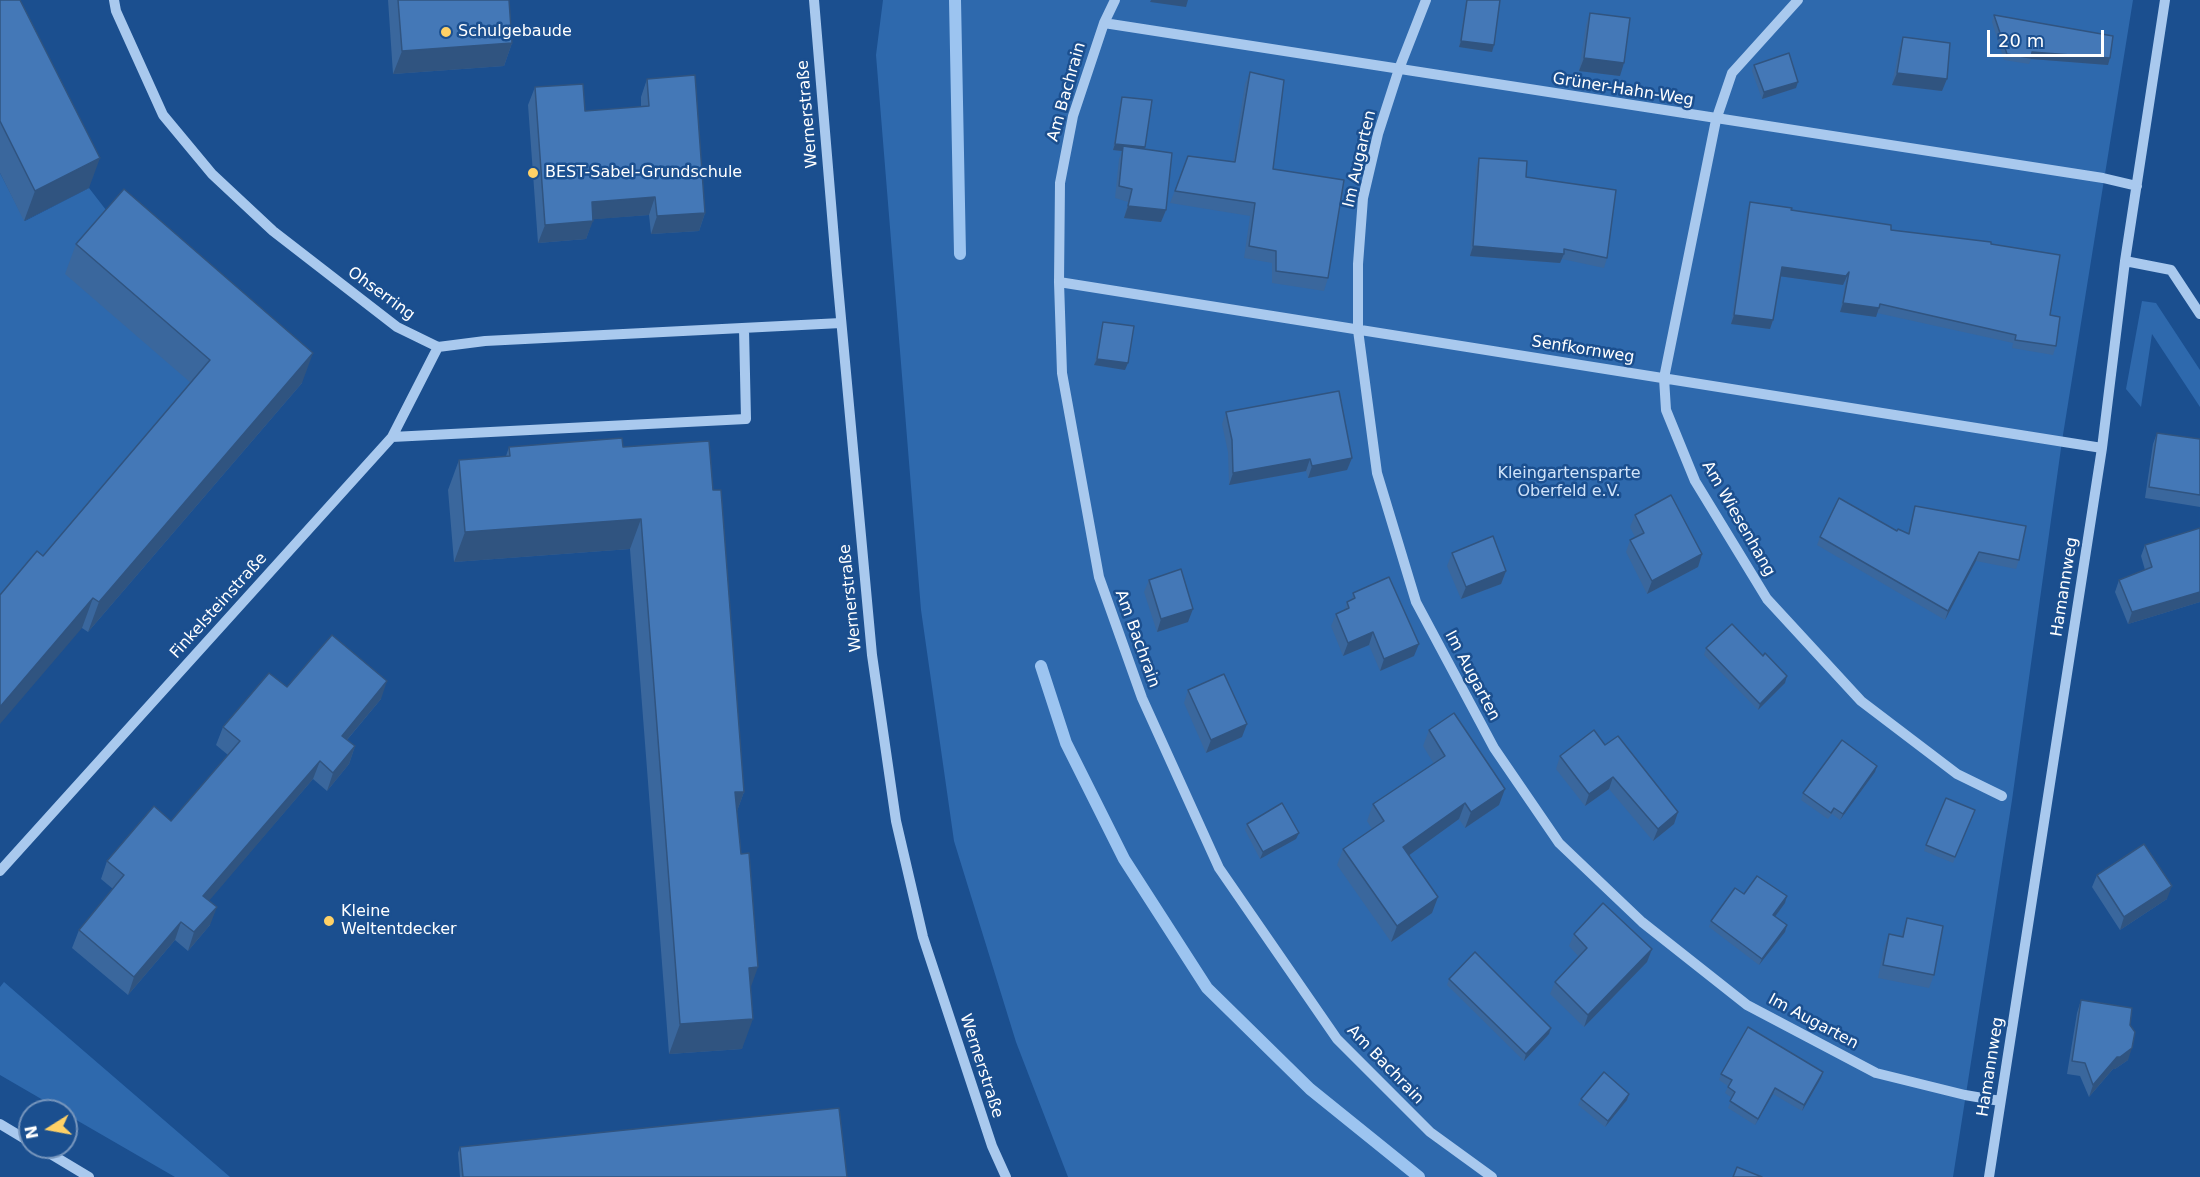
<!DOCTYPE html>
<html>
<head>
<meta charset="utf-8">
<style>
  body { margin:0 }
  #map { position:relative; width:2200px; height:1177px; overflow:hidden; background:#1b4f8f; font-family:"DejaVu Sans",sans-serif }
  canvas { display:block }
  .north { position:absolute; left:18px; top:1099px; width:60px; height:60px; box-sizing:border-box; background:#1b4f8f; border:2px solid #7695bc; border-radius:50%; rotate:259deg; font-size:16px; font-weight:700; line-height:24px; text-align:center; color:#fff }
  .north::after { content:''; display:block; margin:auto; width:21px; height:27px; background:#ffd166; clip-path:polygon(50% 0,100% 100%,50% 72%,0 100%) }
  .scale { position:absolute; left:1987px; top:30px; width:117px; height:27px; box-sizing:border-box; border:3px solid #fff; border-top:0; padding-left:8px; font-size:18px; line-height:21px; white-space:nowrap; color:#fff; -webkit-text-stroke:4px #1b4f8f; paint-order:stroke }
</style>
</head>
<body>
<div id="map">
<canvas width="2200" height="1177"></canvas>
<div class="north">N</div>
<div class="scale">20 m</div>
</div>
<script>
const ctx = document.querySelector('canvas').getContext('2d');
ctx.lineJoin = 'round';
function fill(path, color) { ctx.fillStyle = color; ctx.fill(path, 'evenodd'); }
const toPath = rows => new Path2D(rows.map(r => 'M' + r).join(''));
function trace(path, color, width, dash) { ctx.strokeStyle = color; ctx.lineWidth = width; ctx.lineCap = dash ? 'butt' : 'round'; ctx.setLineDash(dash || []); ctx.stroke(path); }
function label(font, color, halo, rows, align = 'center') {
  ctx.font = font + ' "DejaVu Sans",sans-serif'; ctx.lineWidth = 5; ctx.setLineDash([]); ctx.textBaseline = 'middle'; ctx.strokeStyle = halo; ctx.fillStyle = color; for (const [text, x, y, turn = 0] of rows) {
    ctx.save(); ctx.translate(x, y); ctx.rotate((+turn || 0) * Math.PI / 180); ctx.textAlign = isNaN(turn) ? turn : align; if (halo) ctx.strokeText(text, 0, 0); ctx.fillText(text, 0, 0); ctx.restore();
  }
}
const green = toPath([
  [883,0,2133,0,2062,441,2012,800,1953,1177,1068,1177,1016,1042,954,841,921,610,876,55],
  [0,173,25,221,89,188,113,219,213,373,0,614],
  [2142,301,2156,303,2200,370,2200,407,2152,334,2141,407,2126,389],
  [4,982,27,1002,230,1177,175,1177,66,1114,66,1111,62,1111,0,1075,0,987]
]);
const stream = toPath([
  [955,0,960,254],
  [1041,666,1066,743,1124,859,1207,988,1310,1089,1419,1177]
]);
const minor = toPath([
  [114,0,116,11,163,115,212,174,273,231,397,327,438,347,485,341,841,323],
  [814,0,837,275,872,655,896,821,923,937,992,1146,1006,1177],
  [1115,0,1104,23,1073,116,1060,183,1059,282,1062,373,1099,577,1142,698,1219,868,1337,1039,1430,1132,1492,1177],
  [1426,0,1399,69,1378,134,1363,198,1358,264,1358,330,1377,473,1416,602,1494,748,1559,843,1642,922,1747,1005,1876,1073,1965,1095,2000,1101],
  [1798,0,1732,73,1716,120,1664,378,1666,410,1695,481,1767,599,1861,701,1957,774,2002,796],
  [1104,23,2103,178,2137,186],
  [2125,261,2171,270,2200,314],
  [1059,282,2102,448],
  [392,437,746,419,744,329],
  [0,871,392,437,438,347],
  [0,1124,30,1142],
  [39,1147,89,1177],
  [1989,1177,2102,448,2125,261,2165,0]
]);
const wall = toPath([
  [0,0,89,188,24,221,0,173],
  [388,0,509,0,512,43,504,66,393,74],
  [1466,0,1500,0,1494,45,1492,52,1459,47],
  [1590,13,1620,76,1579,71,1586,25],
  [1994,15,2108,65,2031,59,2029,64,2004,60,1992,22],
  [1903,37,1942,91,1892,85,1899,49],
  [1754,65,1796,88,1762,99,1752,71],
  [1250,72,1273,169,1328,278,1324,291,1272,283,1272,263,1244,258,1250,216,1170,203,1188,156,1233,162,1245,84],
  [647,79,705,213,699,231,651,234,649,215,593,219,586,239,538,243,528,105,535,87,585,111,641,107,641,97],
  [1122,97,1145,147,1144,149,1166,210,1161,222,1124,218,1128,202,1115,198,1119,159,1122,151,1113,150,1120,104],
  [1479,158,1526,177,1607,258,1604,268,1562,259,1560,263,1470,256,1476,167],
  [1750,202,1891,230,1991,244,2050,315,2056,346,2053,355,2012,348,2013,343,1877,313,1876,317,1840,312,1846,280,1843,285,1780,276,1773,320,1770,329,1731,324,1747,211],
  [76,244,302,383,88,632,82,628,43,556,191,383,65,274],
  [1103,322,1125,370,1094,365,1101,328],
  [1226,412,1352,458,1347,470,1308,478,1306,471,1229,485,1228,452,1222,424],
  [2157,433,2200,439,2200,507,2145,498,2153,444],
  [509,447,623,447,713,490,744,792,737,811,750,988,742,1049,669,1054,630,549,454,562,448,490,459,460,506,456],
  [1915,506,2019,560,2016,569,1976,561,1945,620,1817,545,1820,537,1897,531,1908,534],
  [1635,515,1702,554,1698,567,1647,594,1626,552,1630,540,1635,537,1630,527],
  [2200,528,2200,602,2128,624,2115,592,2119,580,2145,570,2141,556,2145,545],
  [1452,553,1506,571,1501,584,1461,599,1447,566],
  [1149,580,1188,622,1157,632,1144,592],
  [1353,593,1414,656,1380,671,1369,645,1343,656,1331,626,1336,614,1344,610,1347,602,1351,600],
  [1706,648,1785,683,1758,710,1704,655],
  [287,687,381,699,347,740,355,746,349,764,327,791,313,779,208,901,210,925,188,951,175,940,128,995,72,948,79,930,113,889,101,879,107,861,171,821,228,755,216,745,223,727],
  [1188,690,1242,737,1206,753,1184,703],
  [1429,730,1499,805,1465,828,1459,819,1409,855,1432,913,1391,942,1337,865,1343,849,1372,829,1367,821,1373,804,1434,764,1423,746],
  [1605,745,1678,812,1674,824,1653,841,1609,789,1585,806,1556,769,1560,756],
  [1875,772,1840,820,1832,814,1828,819,1801,800,1803,793],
  [1975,810,1953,863,1924,851,1926,845],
  [1247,824,1296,839,1260,859,1245,830],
  [2097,875,2167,899,2120,930,2092,887],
  [1744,894,1785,903,1775,917,1787,925,1785,932,1759,965,1709,927,1711,921],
  [1907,918,1934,975,1929,988,1878,978,1884,947,1889,934,1901,936],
  [1574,934,1652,949,1647,962,1584,1027,1550,994,1555,982,1579,957,1569,946],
  [1449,979,1551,1028,1549,1034,1524,1061,1447,985],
  [2081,1000,2130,1025,2128,1060,2115,1069,2113,1069,2089,1097,2080,1076,2067,1074,2077,1013],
  [1823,1072,1821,1078,1802,1111,1773,1094,1755,1125,1728,1108,1732,1098,1725,1093,1728,1086,1719,1080,1721,1074],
  [1629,1094,1627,1100,1605,1127,1578,1105,1581,1099],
  [460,1147,847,1177,460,1177,458,1153]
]);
const shadedWall = toPath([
  [1151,0,1188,0,1186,7,1150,2],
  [1461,41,1494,45,1492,52,1459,47],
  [512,43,504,66,393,74,402,51],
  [2032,52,2110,58,2108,65,2031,59],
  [1584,58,1624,63,1620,76,1579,71],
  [1897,73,1947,79,1942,91,1892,85],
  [1798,82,1796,88,1762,99,1764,92],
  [1115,144,1145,147,1143,154,1123,146,1122,151,1113,150],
  [100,158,89,188,24,221,35,191],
  [655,197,649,215,585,220,592,202],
  [1128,206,1166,210,1161,222,1124,218],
  [705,213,699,231,651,234,657,216],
  [593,221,586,239,538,243,545,225],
  [1473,246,1564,254,1560,263,1470,256],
  [1782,267,1849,272,1843,285,1778,276],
  [1843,303,1879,308,1876,317,1840,312],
  [1734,315,1773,320,1770,329,1731,324],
  [313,353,302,383,88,632,99,602],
  [1097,359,1128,363,1125,370,1094,365],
  [1352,458,1347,470,1308,478,1312,466],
  [1310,459,1306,471,1229,485,1233,473],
  [641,519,630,549,454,562,465,532],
  [1979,552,1976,561,1945,620,1948,611],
  [1702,554,1698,567,1647,594,1652,581],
  [1506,571,1501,584,1461,599,1466,587],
  [2200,592,2200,602,2128,624,2132,612],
  [93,598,82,628,0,724,0,707],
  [1193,609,1188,622,1157,632,1161,619],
  [1373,632,1369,645,1343,656,1348,643],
  [1419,644,1414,656,1380,671,1384,659],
  [1787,676,1785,683,1758,710,1760,704],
  [387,681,381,699,335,754,342,736],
  [1247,724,1242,737,1206,753,1211,740],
  [355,746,349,764,327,791,333,773],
  [320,761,313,779,197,915,203,896],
  [1877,766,1875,772,1840,820,1843,814],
  [1613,777,1609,789,1585,806,1589,794],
  [1505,789,1499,805,1465,828,1471,812],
  [735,792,744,792,733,822],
  [1465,803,1459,819,1397,864,1403,847],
  [1678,812,1674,824,1653,841,1658,829],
  [1299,833,1296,839,1260,859,1263,852],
  [2172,886,2167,899,2120,930,2124,917],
  [1787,896,1785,903,1771,922,1773,915],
  [1438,897,1432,913,1391,942,1397,926],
  [217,907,210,925,188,951,194,932],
  [181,922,175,940,128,995,134,977],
  [1787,925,1785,932,1759,965,1762,959],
  [1652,949,1647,962,1584,1027,1588,1015],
  [758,967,747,998,749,968],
  [753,1019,742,1049,669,1054,680,1024],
  [1551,1028,1549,1034,1524,1061,1526,1054],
  [2132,1048,2128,1060,2115,1069,2113,1069,2089,1097,2093,1085,2117,1057],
  [1823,1072,1821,1078,1802,1111,1804,1105],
  [1775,1088,1773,1094,1755,1125,1758,1119],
  [1629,1094,1627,1100,1605,1127,1608,1121]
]);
const building = toPath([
  [0,0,20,0,100,158,35,191,0,121,0,0],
  [398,0,509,0,512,43,402,51,398,0],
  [1467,0,1500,0,1494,45,1461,41,1467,0],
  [1590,13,1630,18,1624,63,1584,58,1590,13],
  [1994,15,2113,36,2110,58,2032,52,2031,58,2007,54,1994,15],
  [1903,37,1950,43,1947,79,1897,73,1903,37],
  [1789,53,1798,82,1764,92,1754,65,1789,53],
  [1250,72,1284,80,1273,169,1344,180,1328,278,1276,271,1276,251,1249,246,1255,203,1175,191,1188,156,1235,162,1250,72],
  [695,75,705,213,657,216,655,197,592,202,593,221,545,225,535,87,583,84,585,111,649,106,647,79,695,75],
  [1122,97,1152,100,1145,147,1115,144,1122,97],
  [1123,146,1172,153,1166,210,1128,206,1132,189,1119,186,1123,146],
  [1479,158,1527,161,1526,177,1616,190,1607,258,1564,249,1564,254,1473,246,1479,158],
  [124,189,313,353,99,602,93,598,0,707,0,595,37,551,43,556,210,360,76,244,124,189],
  [1750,202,1792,208,1791,210,1891,225,1891,230,1991,242,1991,244,2060,255,2050,315,2060,317,2056,346,2015,340,2016,335,1880,304,1879,308,1843,303,1849,272,1846,276,1782,267,1773,320,1734,315,1750,202],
  [1103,322,1134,326,1128,363,1097,359,1103,322],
  [1339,391,1352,458,1312,466,1310,459,1233,473,1232,440,1226,412,1339,391],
  [2157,433,2200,439,2200,495,2149,487,2157,433],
  [622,438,623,447,709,441,713,490,721,490,744,792,735,792,741,854,749,853,758,967,749,968,753,1019,680,1024,641,519,465,532,459,460,510,456,509,447,622,438],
  [1671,495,1702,554,1652,581,1630,540,1644,533,1635,515,1671,495],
  [1839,498,1897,531,1898,529,1909,534,1915,506,2026,526,2019,560,1979,552,1948,611,1820,537,1839,498],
  [2200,528,2200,592,2132,612,2119,580,2152,567,2145,545,2200,528],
  [1493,536,1506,571,1466,587,1452,553,1493,536],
  [1181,569,1193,609,1161,619,1149,580,1181,569],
  [1389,577,1419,644,1384,659,1373,632,1348,643,1336,614,1349,608,1347,602,1355,598,1353,593,1389,577],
  [1732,624,1763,656,1765,653,1787,676,1760,704,1706,648,1732,624],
  [332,635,387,681,342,736,355,746,333,773,320,761,203,896,217,907,194,932,181,922,134,977,79,930,124,875,107,861,154,806,171,821,240,741,223,727,269,673,287,687,332,635],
  [1224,674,1247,724,1211,740,1188,690,1224,674],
  [1454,713,1505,789,1471,812,1465,803,1403,847,1438,897,1397,926,1343,849,1384,821,1373,804,1445,756,1429,730,1454,713],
  [1594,730,1605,745,1618,736,1678,812,1658,829,1613,777,1589,794,1560,756,1594,730],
  [1842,740,1877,766,1843,814,1834,808,1831,813,1803,793,1842,740],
  [1946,798,1975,810,1955,857,1926,845,1946,798],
  [1282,803,1299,833,1263,852,1247,824,1282,803],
  [2144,844,2172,886,2124,917,2097,875,2144,844],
  [1757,876,1787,896,1773,915,1787,925,1762,959,1711,921,1735,888,1744,894,1757,876],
  [1603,903,1652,949,1588,1015,1555,982,1587,948,1574,934,1603,903],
  [1907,918,1943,926,1934,975,1883,965,1889,934,1903,937,1907,918],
  [1475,952,1551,1028,1526,1054,1449,979,1475,952],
  [2081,1000,2132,1008,2130,1025,2135,1032,2132,1048,2120,1057,2117,1057,2093,1085,2085,1063,2072,1061,2081,1000],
  [1748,1027,1823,1072,1804,1105,1775,1088,1758,1119,1730,1101,1735,1092,1728,1087,1732,1080,1721,1074,1748,1027],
  [1604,1072,1629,1094,1608,1121,1581,1099,1604,1072],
  [839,1108,847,1177,463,1177,460,1147,839,1108],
  [1737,1167,1762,1177,1733,1177,1737,1167]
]);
const markers = [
  [446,32,6,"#ffd166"],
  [533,173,6,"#ffd166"],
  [329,921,6,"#ffd166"]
];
const poiNames = [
  ["Schulgebaude",458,32],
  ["BEST-Sabel-Grundschule",545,173],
  ["Kleine",341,912],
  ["Weltentdecker",341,930]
];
const streetNames = [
  ["Grüner-Hahn-Weg",1623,90,9],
  ["Am Bachrain",1067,92,-74],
  ["Wernerstraße",808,114,-95],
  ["Im Augarten",1360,159,-77],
  ["Ohserring",381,294,36],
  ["Senfkornweg",1583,350,9],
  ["Am Wiesenhang",1738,519,60],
  ["Hamannweg",2065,587,-81],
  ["Wernerstraße",851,598,-96],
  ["Finkelsteinstraße",219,606,-48],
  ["Am Bachrain",1137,639,70],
  ["Im Augarten",1472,676,62],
  ["Im Augarten",1813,1022,28],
  ["Am Bachrain",1385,1065,46],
  ["Wernerstraße",981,1066,72],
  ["Hamannweg",1991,1067,-81]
];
const parkNames = [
  ["Kleingartensparte",1569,474],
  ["Oberfeld e.V.",1569,492]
];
fill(green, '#2e69ad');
trace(stream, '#9cc4f0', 12);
trace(minor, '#a9c9ee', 10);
fill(wall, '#3a679d');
fill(shadedWall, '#305480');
fill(building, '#4478b7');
trace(building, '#305480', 1.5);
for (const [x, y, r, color] of markers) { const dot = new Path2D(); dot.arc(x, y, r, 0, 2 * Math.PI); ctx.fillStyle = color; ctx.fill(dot); trace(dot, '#1b4f8f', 2); }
label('16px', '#fff', '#1b4f8f', poiNames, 'left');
label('16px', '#fff', '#1b4f8f', streetNames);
label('16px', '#cfe3fa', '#1b4f8f', parkNames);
</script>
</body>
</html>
